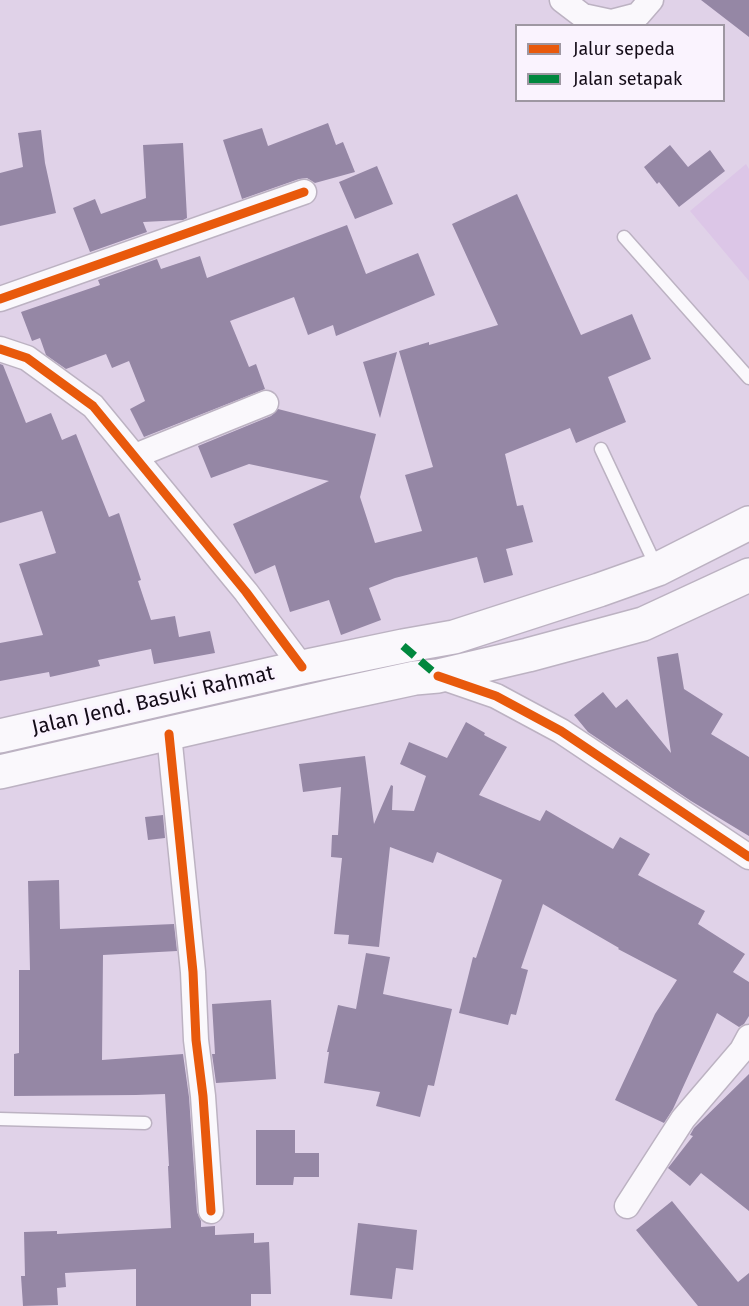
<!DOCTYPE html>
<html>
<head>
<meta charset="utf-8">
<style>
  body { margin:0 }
  #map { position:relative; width:749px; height:1306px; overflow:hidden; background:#e0d2e8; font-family:"Fira Sans",sans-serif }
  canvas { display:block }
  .legend { position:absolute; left:515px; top:24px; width:210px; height:78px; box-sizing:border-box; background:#faf3fe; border:2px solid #9e97a2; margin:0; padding:8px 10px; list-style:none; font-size:18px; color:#140c18 }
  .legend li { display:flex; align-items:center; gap:12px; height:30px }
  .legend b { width:30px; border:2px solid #9e97a2 }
</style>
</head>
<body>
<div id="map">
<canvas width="749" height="1306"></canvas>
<ul class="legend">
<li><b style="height:8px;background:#e8590c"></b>Jalur sepeda</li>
<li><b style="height:8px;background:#00873e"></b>Jalan setapak</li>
</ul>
</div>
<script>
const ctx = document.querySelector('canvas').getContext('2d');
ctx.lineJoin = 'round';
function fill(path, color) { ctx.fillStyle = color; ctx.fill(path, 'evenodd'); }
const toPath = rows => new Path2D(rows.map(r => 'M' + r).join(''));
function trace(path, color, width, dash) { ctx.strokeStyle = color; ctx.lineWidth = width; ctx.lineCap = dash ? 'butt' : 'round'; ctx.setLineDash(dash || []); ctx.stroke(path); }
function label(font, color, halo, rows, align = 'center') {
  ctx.font = font + ' "Fira Sans",sans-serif'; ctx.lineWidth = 6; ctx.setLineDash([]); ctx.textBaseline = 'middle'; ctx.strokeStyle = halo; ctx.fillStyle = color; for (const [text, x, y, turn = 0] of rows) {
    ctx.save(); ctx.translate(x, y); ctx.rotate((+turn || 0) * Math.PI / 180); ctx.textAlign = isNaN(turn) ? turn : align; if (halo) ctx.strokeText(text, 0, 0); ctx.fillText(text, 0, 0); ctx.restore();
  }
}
const built = toPath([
  [746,164,749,169,749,281,690,211]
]);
const building = toPath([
  [701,0,749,0,749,37],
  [328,123,336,145,343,142,355,172,315,183,307,178,299,179,242,199,223,140,262,128,268,146],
  [41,130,45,163,56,213,0,226,0,173,23,167,18,133],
  [183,143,187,218,183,220,143,222,147,232,90,252,73,208,95,199,101,214,146,198,143,145],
  [670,145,688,167,710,150,725,171,679,207,659,182,657,184,644,167],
  [377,166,393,204,355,219,339,182],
  [517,194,581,335,632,314,651,359,608,377,626,422,576,443,570,428,505,454,517,506,523,505,533,542,506,549,513,575,484,583,477,557,395,578,369,588,381,620,341,635,329,600,290,612,275,565,255,574,233,524,329,481,249,464,211,478,198,446,271,416,278,409,376,434,360,497,375,543,422,531,405,475,433,467,399,351,429,342,429,345,498,325,452,224],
  [347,225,366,274,418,253,435,295,336,336,333,325,308,335,294,297,230,321,249,367,256,364,265,389,144,437,130,409,145,401,129,361,112,368,106,354,66,369,46,355,40,338,32,341,21,312,100,285,98,280,157,259,161,269,200,256,207,278],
  [397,352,380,418,363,362],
  [0,364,3,365,26,423,51,413,62,440,76,434,109,517,119,513,141,580,138,581,151,620,175,616,179,637,210,631,215,653,154,664,151,649,98,660,100,666,50,677,49,672,0,681,0,643,43,635,19,564,56,553,42,511,0,523],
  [678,653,684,689,723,714,711,734,749,757,749,836,691,801,588,732,574,715,603,692,616,708,627,699,671,753,657,657],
  [466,722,485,733,484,735,507,747,479,795,540,821,546,810,613,849,620,837,650,854,638,875,705,911,698,924,745,954,733,972,749,982,749,1016,744,1024,739,1027,717,1013,673,1109,664,1123,615,1100,655,1014,677,980,618,949,619,948,543,904,521,968,528,970,516,1015,511,1014,508,1025,459,1013,473,957,476,958,502,880,437,852,433,863,390,847,379,947,348,944,349,935,334,934,342,858,331,857,332,835,338,835,341,787,303,792,299,764,365,756,374,824,391,785,393,786,392,810,414,811,426,776,400,764,409,742,447,758],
  [163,815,165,838,148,840,145,817],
  [59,880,60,929,174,924,177,951,103,955,102,1060,183,1054,189,1097,197,1212,201,1221,201,1227,215,1226,215,1235,254,1233,254,1243,269,1242,271,1294,251,1294,251,1306,136,1306,136,1269,65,1273,66,1287,57,1288,58,1305,23,1306,21,1276,25,1276,24,1232,57,1231,57,1234,171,1228,168,1166,169,1166,165,1094,136,1095,14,1096,14,1054,19,1053,19,970,30,970,28,881],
  [366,953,390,957,383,994,452,1009,434,1086,428,1085,420,1117,376,1106,380,1092,324,1083,329,1052,327,1052,338,1005,356,1009],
  [271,1000,276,1079,216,1083,212,1054,215,1054,212,1004],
  [749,1074,749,1211,701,1173,690,1186,668,1168,693,1136,690,1135,694,1128],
  [256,1130,295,1130,295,1153,319,1153,319,1177,294,1177,293,1185,256,1185],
  [672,1201,738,1282,749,1273,749,1306,698,1306,636,1230],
  [358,1223,417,1230,413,1270,396,1268,392,1299,350,1295]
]);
const lane = toPath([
  [624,237,749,378],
  [601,449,657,568],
  [0,1119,145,1123]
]);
const street = toPath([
  [562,0,583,16,611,22,638,15,651,0],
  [0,299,304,192],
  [0,349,27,358,93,406,246,592,302,667],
  [135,456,266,403],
  [438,676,496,696,561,731,749,857],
  [169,734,193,972,196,1040,203,1096,211,1211],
  [627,1206,683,1119,742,1050,749,1037]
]);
const secondary = toPath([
  [0,736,302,667,403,646,454,637,599,590,658,569,749,523],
  [0,772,341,694,415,678,438,676,528,655,643,624,749,575]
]);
const quiet = toPath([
  [403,646,438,676]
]);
const cycleway = toPath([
  [0,299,304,192],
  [0,349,27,358,93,406,246,592,302,667],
  [438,676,496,696,561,731,749,857],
  [169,734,193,972,196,1040,203,1096,211,1211]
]);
const streetNames = [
  ["Jalan Jend. Basuki Rahmat",153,701,-13]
];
fill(built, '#dcc6e7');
fill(building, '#9587a5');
trace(lane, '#bcb2c2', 15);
trace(street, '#bcb2c2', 27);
trace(secondary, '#bcb2c2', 36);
trace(lane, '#faf8fc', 12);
trace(street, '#faf8fc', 24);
trace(secondary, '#faf8fc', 33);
trace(quiet, '#00873e', 8, [15, 8]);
trace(cycleway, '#e8590c', 9);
label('21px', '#140c18', '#faf3fe', streetNames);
</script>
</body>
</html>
